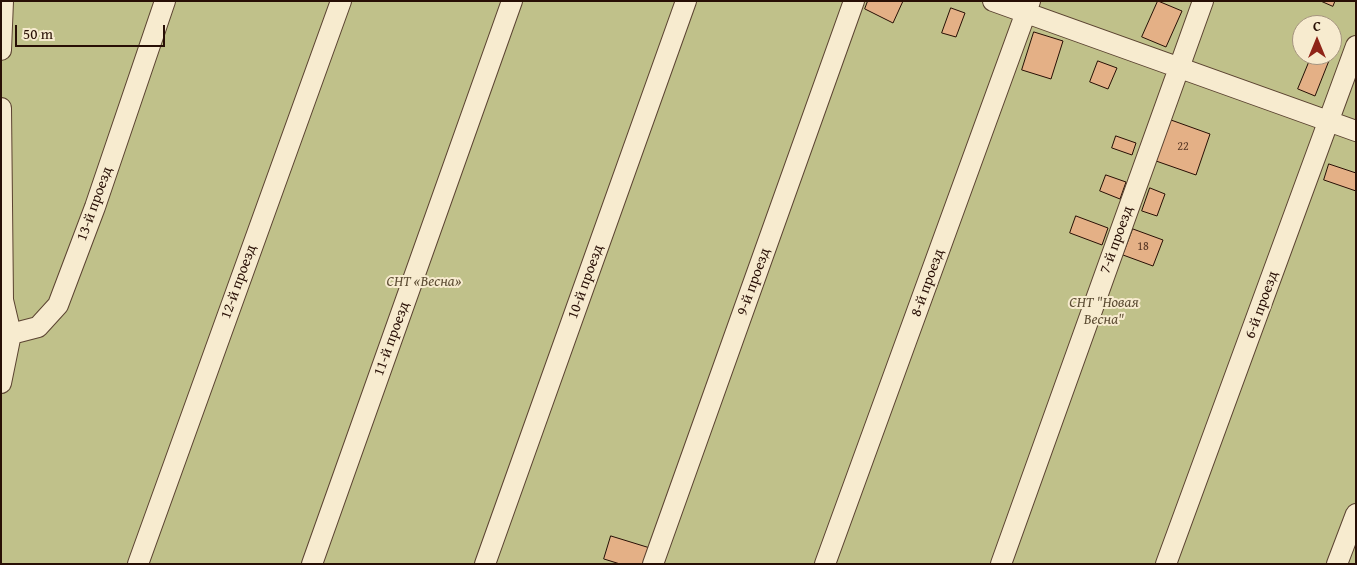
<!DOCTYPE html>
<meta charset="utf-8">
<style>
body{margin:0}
#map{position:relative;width:1357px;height:565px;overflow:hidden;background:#f3e0b5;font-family:"Gentium Book Plus",serif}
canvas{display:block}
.frame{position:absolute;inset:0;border:2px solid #280f05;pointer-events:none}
.north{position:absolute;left:1292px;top:15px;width:50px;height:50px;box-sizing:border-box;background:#f7ebcf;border:1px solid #a4937e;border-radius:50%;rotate:0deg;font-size:14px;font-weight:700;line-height:20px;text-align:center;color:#280f05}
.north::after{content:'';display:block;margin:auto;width:18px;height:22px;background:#8f2418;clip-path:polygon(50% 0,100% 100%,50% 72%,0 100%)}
.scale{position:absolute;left:15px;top:25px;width:150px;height:22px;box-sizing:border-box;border:2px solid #280f05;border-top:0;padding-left:6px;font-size:15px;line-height:18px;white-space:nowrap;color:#280f05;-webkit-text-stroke:4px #f7ebcf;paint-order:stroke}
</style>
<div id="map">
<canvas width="1357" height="565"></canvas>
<div class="frame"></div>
<div class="north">С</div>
<div class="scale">50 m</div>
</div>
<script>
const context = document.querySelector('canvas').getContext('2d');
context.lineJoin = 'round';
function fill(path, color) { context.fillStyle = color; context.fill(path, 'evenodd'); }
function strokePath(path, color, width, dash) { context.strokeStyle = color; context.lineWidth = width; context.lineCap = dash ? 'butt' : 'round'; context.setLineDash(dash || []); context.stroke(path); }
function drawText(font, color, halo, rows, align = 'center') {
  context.font = font + ' "Gentium Book Plus",serif'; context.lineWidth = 4; context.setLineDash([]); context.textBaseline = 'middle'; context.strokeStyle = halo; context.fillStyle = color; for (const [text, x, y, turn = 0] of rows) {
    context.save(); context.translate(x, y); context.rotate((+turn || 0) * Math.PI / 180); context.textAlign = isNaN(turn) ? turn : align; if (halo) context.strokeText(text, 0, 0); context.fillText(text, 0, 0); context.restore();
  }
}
const green = new Path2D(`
 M1 1H1356V564H1ZM1302 25H1332V55H1302Z`);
const building = new Path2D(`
 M868 1H903L893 23 865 9Z
 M1158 1 1182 11 1166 47 1142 37Z
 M1321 1H1335L1333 6Z
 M951 8 965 13 956 37 942 33Z
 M1034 32 1063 41 1051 79 1022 70Z
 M1312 55H1323L1330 58 1315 96 1298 89Z
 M1098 61 1117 68 1108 89 1090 82Z
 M1171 120 1210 134 1196 175 1156 161Z
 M1116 136 1136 143 1132 155 1112 148Z
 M1329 164 1356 173V191L1324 180Z
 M1106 175 1126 182 1120 199 1100 191Z
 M1150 188 1165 194 1157 216 1142 211Z
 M1076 216 1108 228 1102 245 1070 233Z
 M1133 229 1163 240 1153 266 1123 255Z
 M611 536 650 548 645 564H620L604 559Z`);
const minor = new Path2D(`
 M993 1 1356 131
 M1 50 3 1
 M1 108 3 300 11 334
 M1 383 11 334 38 327 58 305 95 207 165 1
 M138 564 341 1
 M312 564 512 1
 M485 564 686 1
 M653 564 854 1
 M825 564 1030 1
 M1001 564 1203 1
 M1166 564 1356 46
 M1337 564 1356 514`);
const numberNames = [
 ["22",1183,147],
 ["18",1143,247]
];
const streetNames = [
 ["13-й проезд",95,204,-70],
 ["7-й проезд",1117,240,-70],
 ["12-й проезд",239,282,-70],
 ["10-й проезд",586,282,-70],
 ["9-й проезд",754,282,-70],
 ["8-й проезд",928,283,-70],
 ["6-й проезд",1262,305,-70],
 ["11-й проезд",392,339,-70]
];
const parkNames = [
 ["СНТ «Весна»",424,282],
 ["СНТ \"Новая",1104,303],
 ["Весна\"",1104,320]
];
fill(green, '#c0c18a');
fill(building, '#e4b086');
strokePath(building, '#280f05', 1);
strokePath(minor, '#5b4331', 22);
strokePath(minor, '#f7ebcf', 20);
drawText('12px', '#573725', null, numberNames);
drawText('15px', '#280f05', '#f7ebcf', streetNames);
drawText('italic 15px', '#5d4d34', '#f7ebcf', parkNames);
</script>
